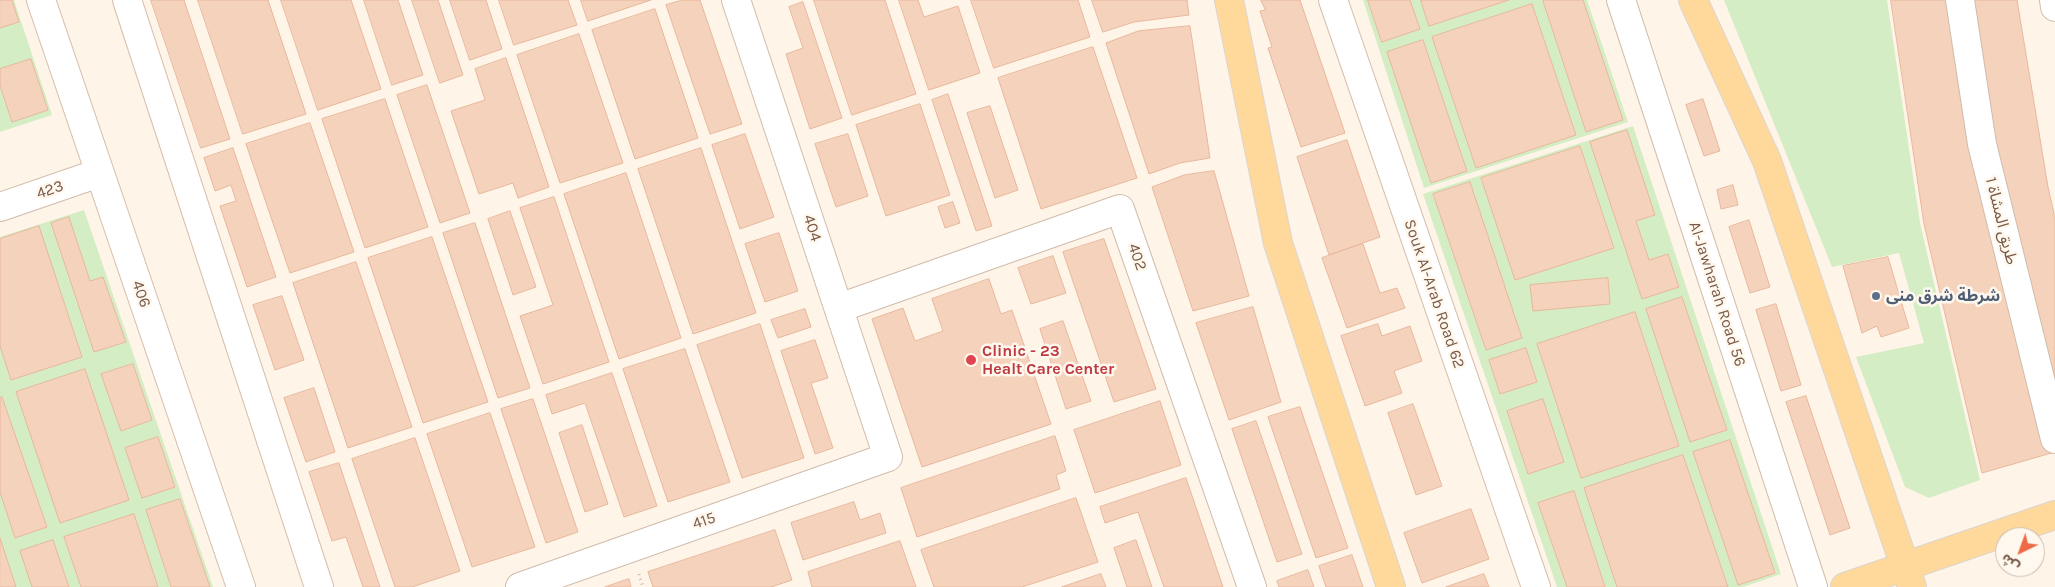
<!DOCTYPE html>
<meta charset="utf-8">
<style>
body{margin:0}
#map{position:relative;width:2055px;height:587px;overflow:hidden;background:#fef4e7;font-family:Karla,"Noto Sans Arabic",sans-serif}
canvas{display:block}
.north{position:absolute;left:1995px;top:527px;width:50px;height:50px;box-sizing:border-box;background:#fff8ee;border:1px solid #c9b9ac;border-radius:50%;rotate:222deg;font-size:14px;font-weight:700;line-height:20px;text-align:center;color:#795a49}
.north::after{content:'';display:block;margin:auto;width:18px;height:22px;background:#ee6945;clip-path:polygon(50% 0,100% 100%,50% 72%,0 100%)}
</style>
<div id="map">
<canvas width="2055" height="587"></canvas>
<div class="north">ش</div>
</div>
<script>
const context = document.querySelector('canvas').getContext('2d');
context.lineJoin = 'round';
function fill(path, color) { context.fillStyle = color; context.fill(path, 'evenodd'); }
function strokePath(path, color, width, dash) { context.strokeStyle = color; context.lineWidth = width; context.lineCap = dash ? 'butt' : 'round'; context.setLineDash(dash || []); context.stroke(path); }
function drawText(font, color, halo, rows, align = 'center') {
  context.font = font + ' Karla,"Noto Sans Arabic",sans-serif'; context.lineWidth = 5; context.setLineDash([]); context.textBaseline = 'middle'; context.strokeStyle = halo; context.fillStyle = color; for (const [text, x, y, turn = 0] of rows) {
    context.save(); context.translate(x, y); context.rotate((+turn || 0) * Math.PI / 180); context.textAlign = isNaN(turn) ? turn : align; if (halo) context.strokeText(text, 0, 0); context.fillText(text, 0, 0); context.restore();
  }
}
const green = new Path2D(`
 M0 0H14L52 115 0 132Z
 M1363 0H1587L1628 122 1424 188Z
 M1724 0H1887L1920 223 1980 480 1929 498 1905 487 1856 357 1924 343 1899 253 1832 267Z
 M1633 126 1781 574 1743 587H1557L1423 194Z
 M84 210 213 587H0V237Z`);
const building = new Path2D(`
 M0 0H12L19 22 0 28Z
 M151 0H184L230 139 201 148Z
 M198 0H268L306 114 243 134Z
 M281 0H351L381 89 318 110Z
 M364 0H398L423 75 392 85Z
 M412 0H438L463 75 440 83Z
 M450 0H486L502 49 470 60Z
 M499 0H568L577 25 514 45Z
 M581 0H651L588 21Z
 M683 0H700L742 124 710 134 666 5Z
 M814 0H885L916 94 852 115Z
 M899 0H918L924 17 958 6 980 73 929 90Z
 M971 0H1078L1090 37 994 68Z
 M1092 0H1187L1189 15 1134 22 1103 32Z
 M1261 0H1300L1345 133 1301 147 1268 48 1272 47 1260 11 1265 10Z
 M1368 0H1410L1420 29 1382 42Z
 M1421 0H1509L1429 26Z
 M1545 0H1583L1623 120 1586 132 1543 1Z
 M1891 0H2017L2048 187 2055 218V452L1982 473 1924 224Z
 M803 2 842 118 810 129 786 54 803 48 789 7Z
 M1532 4 1576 135 1476 168 1432 37Z
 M655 9 698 138 635 159 592 30Z
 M1190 26 1210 158 1180 163 1149 174 1106 43 1138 31Z
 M579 34 623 163 560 183 517 55Z
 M1423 40 1467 171 1431 183 1387 52Z
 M1093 47 1137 178 1041 209 998 78Z
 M506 58 549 187 518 198 513 183 479 194 451 111 485 100 475 69Z
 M31 59 48 110 12 122 0 86V69Z
 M427 85 470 213 440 223 397 95Z
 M948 94 992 226 976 231 932 100Z
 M385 99 428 227 365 248 322 119Z
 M1703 99 1720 151 1704 156 1686 105Z
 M920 104 950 195 886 216 856 125Z
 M990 106 1018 190 995 198 967 113Z
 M310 123 354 252 290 273 246 144Z
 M1627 130 1655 215 1636 221 1649 260 1668 254 1679 287 1642 299 1590 142Z
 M745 134 774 217 740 229 712 145Z
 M848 134 868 196 836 207 815 144Z
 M1347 140 1380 237 1329 255 1297 157Z
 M1580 146 1614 248 1515 280 1481 178Z
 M233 148 276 277 247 287 220 206 236 201 231 185 215 191 204 158Z
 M701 148 756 313 693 334 638 169Z
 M1214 171 1249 296 1193 311 1152 187 1184 175Z
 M626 173 681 338 619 359 564 194Z
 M1470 182 1522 338 1486 350 1433 194Z
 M1733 185 1738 205 1721 209 1717 190Z
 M554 197 609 362 543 384 520 316 553 305 520 208Z
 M953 202 960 223 945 228 938 207Z
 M510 211 536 287 513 295 488 219Z
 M69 217 90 281 103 277 126 342 94 352 51 223Z
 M1749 220 1770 287 1750 293 1729 227Z
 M475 223 530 388 498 398 443 233Z
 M39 226 82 357 11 380 0 346V239Z
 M779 233 798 291 765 302 745 244Z
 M432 237 488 402 423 423 368 258Z
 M1104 239 1156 389 1114 402 1063 252Z
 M1363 244 1380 293 1397 288 1405 308 1347 328 1322 258Z
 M1053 256 1066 293 1031 304 1018 268Z
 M1888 257 1909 328 1881 337 1877 326 1862 333 1843 266Z
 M356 262 412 427 348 448 293 283Z
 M1608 278 1610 304 1533 311 1530 285Z
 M989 279 1001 314 1012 310 1051 424 922 467 872 319 903 308 915 341 943 331 932 299Z
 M282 296 304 360 275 370 253 305Z
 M1682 297 1727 430 1690 442 1646 309Z
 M1776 304 1801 385 1781 391 1756 310Z
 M1253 307 1281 402 1229 420 1196 323Z
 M805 309 811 327 778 338 771 320Z
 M1635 312 1679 446 1581 478 1537 344Z
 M1063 321 1091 401 1066 409 1040 329Z
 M760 324 804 458 742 478 697 345Z
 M1378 324 1382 336 1410 326 1422 361 1394 371 1402 393 1365 406 1341 336Z
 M815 340 828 378 811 383 833 448 815 454 781 351Z
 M1526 348 1537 382 1500 394 1489 360Z
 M685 349 730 482 668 502 623 369Z
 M133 364 152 420 121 431 101 374Z
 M85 369 129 500 60 523 16 392Z
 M612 373 657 506 624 517 585 403 552 414 546 395Z
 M314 388 335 452 306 462 284 398Z
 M1806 396 1850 528 1830 535 1786 402Z
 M2 397 47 527 15 538 0 492V398Z
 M533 399 578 532 546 543 501 409Z
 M1543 399 1564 462 1528 474 1507 411Z
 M1160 401 1181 465 1095 493 1074 430Z
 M1413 404 1442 486 1416 495 1388 413Z
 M1300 407 1348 548 1316 558 1268 417Z
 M490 413 535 547 472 567 427 434Z
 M1256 421 1302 554 1277 562 1232 429Z
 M582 425 608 504 585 512 559 433Z
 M1055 436 1066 471 1056 475 1060 489 917 537 901 488Z
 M158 437 175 487 142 498 125 448Z
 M415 438 460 571 412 587H395L352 459Z
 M1730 440 1775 573 1738 585 1693 452Z
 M1683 455 1728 587H1617L1584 488Z
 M339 463 380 587H363L346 537 332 541 309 472Z
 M1186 478 1223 587H1164L1138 512 1105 523 1100 507Z
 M1574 491 1605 587H1567L1538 503Z
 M1076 498 1098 562 1022 587H934L921 550Z
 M180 499 210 587H171L146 510Z
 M854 502 860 520 880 513 886 533 803 560 791 523Z
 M1471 509 1489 559 1422 583 1404 533Z
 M134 514 158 587H81L64 537Z
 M775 530 792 580 771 587H653L648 572Z
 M0 538 16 587H0Z
 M53 540 69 587H32L20 551Z
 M1136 540 1152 587H1127L1114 548Z
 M900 541 916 587H812L808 572Z
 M1352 555 1363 587H1326L1319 566Z
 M1308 570 1314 587H1279L1277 581Z
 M1101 574 1106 587H1062Z
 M1484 574 1489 587H1446Z
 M629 579 631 587H605Z`);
const path = new Path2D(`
 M639 574 643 587`);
const street = new Path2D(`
 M1621 0 1813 587
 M1960 0 1982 144 2055 439
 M2054 0 2055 7
 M0 207 99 173
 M839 308 1120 209 1252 587
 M520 587 888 457 736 0`);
const secondary = new Path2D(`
 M41 0 241 587
 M127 0 319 587
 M1333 0 1536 587`);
const primary = new Path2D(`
 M1229 0 1278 243 1391 587
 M1693 0 1767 161 1912 587
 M1845 587 2055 515`);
const markers = [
 [1876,296,5,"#5c6f8a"],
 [971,360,6,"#e0444e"]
];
const streetNames = [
 ["423",50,190,-19],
 ["طريق المشاة 1",2001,221,76],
 ["404",812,228,72],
 ["402",1137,257,71],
 ["406",141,294,71],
 ["Souk Al-Arab Road 62",1434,294,71],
 ["Al-Jawharah Road 56",1717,294,72],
 ["415",704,521,-19]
];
const serviceNames = [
 ["شرطة شرق منى",1886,296]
];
const healthNames = [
 ["Clinic - 23",982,351],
 ["Healt Care Center",982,369]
];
fill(green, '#d5edc4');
fill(building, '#f5d2bc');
strokePath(building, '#e8b89c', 1);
strokePath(street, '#d0bcab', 30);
strokePath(secondary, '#d6beab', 30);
strokePath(primary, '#dcd4d0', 30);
strokePath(path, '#dab59f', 3, [1, 4]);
strokePath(street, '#fff', 28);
strokePath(secondary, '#fff', 28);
strokePath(primary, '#ffd99c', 28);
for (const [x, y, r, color] of markers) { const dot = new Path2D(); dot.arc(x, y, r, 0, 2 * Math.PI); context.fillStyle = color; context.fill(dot); strokePath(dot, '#fff8ee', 2); }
drawText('16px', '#795a49', '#fff8ee', streetNames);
drawText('bold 16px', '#4e5e75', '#fff8ee', serviceNames, 'left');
drawText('bold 16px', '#be3a42', '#fff8ee', healthNames, 'left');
</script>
